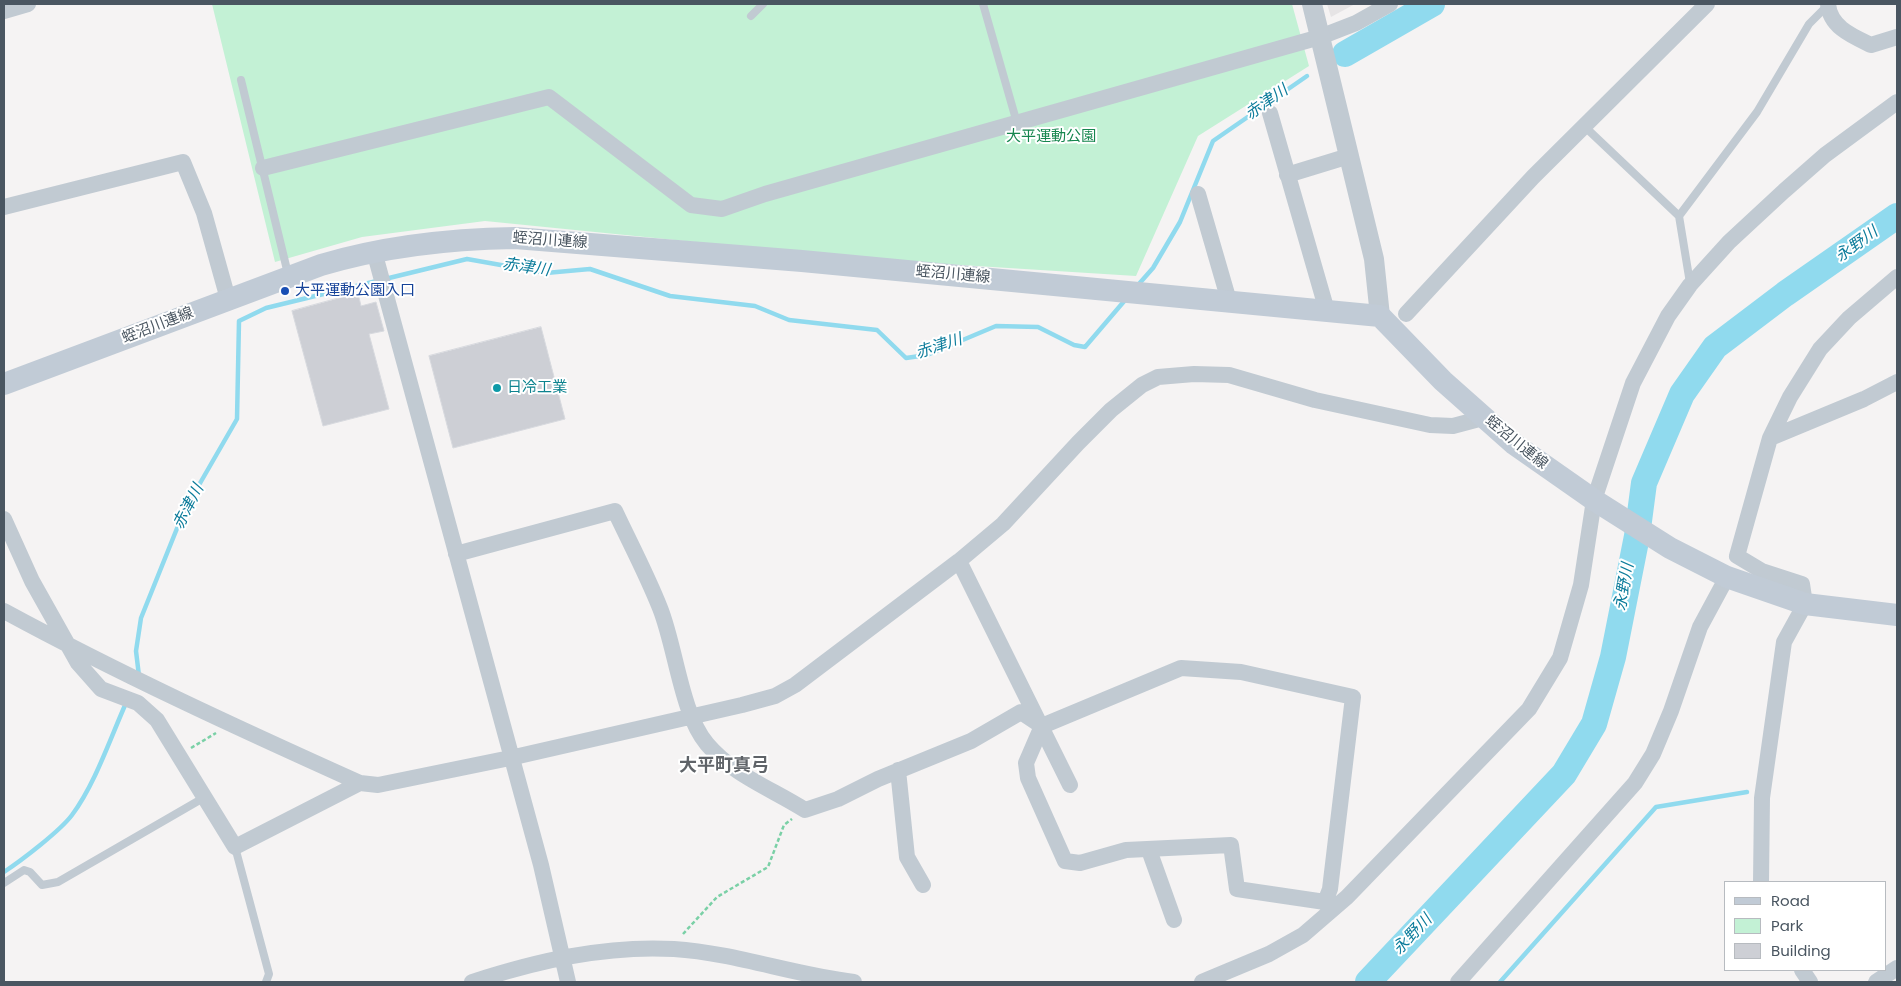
<!DOCTYPE html>
<meta charset="utf-8">
<style>
body{margin:0}
#map{position:relative;width:1901px;height:986px;overflow:hidden;background:#f5f3f3;font-family:Poppins,sans-serif}
canvas{display:block}
.frame{position:absolute;inset:0;border:5px solid #4a5661;pointer-events:none}
.legend{position:absolute;left:1724px;top:881px;width:162px;height:90px;box-sizing:border-box;background:#fff;border:1px solid #b7bbc0;margin:0;padding:6px 9px;list-style:none;font-size:15px;color:#4a5661}
.legend li{display:flex;align-items:center;gap:10px;height:25px}
.legend b{width:25px;border:1px solid #b7bbc0}
</style>
<div id="map">
<canvas width="1901" height="986"></canvas>
<div class="frame"></div>
<ul class="legend">
<li><b style="height:6px;background:#c1cbd6"></b>Road</li>
<li><b style="height:14px;background:#c3f1d5"></b>Park</li>
<li><b style="height:14px;background:#cdcfd5"></b>Building</li>
</ul>
</div>
<script>
const context = document.querySelector('canvas').getContext('2d');
context.lineJoin = 'round';
function fill(path, color) { context.fillStyle = color; context.fill(path, 'evenodd'); }
function strokePath(path, color, width, dash) { context.strokeStyle = color; context.lineWidth = width; context.lineCap = dash ? 'butt' : 'round'; context.setLineDash(dash || []); context.stroke(path); }
function drawText(font, color, halo, rows, align = 'center') {
  context.font = font + ' Poppins,"Noto Sans JP",sans-serif'; context.lineWidth = 4; context.setLineDash([]); context.textBaseline = 'middle'; context.strokeStyle = halo; context.fillStyle = color; for (const [text, x, y, turn = 0] of rows) {
    context.save(); context.translate(x, y); context.rotate((+turn || 0) * Math.PI / 180); context.textAlign = isNaN(turn) ? turn : align; if (halo) context.strokeText(text, 0, 0); context.fillText(text, 0, 0); context.restore();
  }
}
const education = new Path2D(`
 M1327 4H1355L1331 17Z`);
const green = new Path2D(`
 M212 4H1292L1309 66 1198 136 1136 276 865 259 485 221 362 237 275 262Z`);
const stream = new Path2D(`
 M1138 285 1153 268 1180 222 1213 141 1307 76
 M139 676 136 651 141 618 184 511 237 419 239 321 266 308 467 259 546 273 590 269 670 296 755 306 789 320 877 330 906 358 927 355 996 326 1038 327 1074 345 1085 347 1126 299
 M4 872C22 860 60 831 72 815 95 784 110 739 126 703
 M1500 982 1656 807 1747 792`);
const river = new Path2D(`
 M1345 54 1432 4
 M1368 982 1564 774 1594 724 1613 657 1637 536 1644 483 1682 394 1715 347 1785 294 1897 216`);
const building = new Path2D(`
 M358 293 361 306 376 302 384 331 369 334 389 409 323 426 292 311Z
 M541 327 565 419 453 448 429 356Z`);
const path = new Path2D(`
 M191 748 216 733
 M683 934 717 897 768 867 784 825 792 819`);
const service = new Path2D(`
 M983 4 1017 123
 M751 16 763 4
 M241 80 288 274
 M1584 126 1679 216 1690 283
 M1679 216 1757 112 1809 24 1827 6
 M235 847 269 974 266 982
 M4 883 24 870 30 872 42 885 58 882 205 797`);
const minor = new Path2D(`
 M1828 4C1830 27 1852 36 1871 45L1897 37
 M4 11 28 4
 M1270 113 1327 311
 M263 168 549 97 691 205 722 209 765 194 1320 37 1356 23 1390 4
 M1287 175 1349 156
 M1198 194 1229 301
 M4 207 183 162 204 213 228 299
 M374 251 541 865 568 982
 M1406 314 1533 177 1707 4
 M1770 438 1864 399 1897 382
 M4 519 32 581 78 663 101 689 138 703 157 720 235 847 360 783
 M456 554 615 511C630 543 647 575 660 608 676 648 681 713 707 744 733 775 772 789 805 810L838 799 878 779 971 741 1021 712 1042 726
 M959 561 1070 785
 M4 611C120 674 240 729 360 783L378 785 510 758 742 705 775 696 795 685 959 561 1003 524 1078 443 1111 410 1142 385 1158 377 1194 374 1229 375 1315 400 1430 425 1453 426 1483 418
 M1181 668 1241 672 1353 697 1330 889 1325 902 1237 889 1231 845 1126 850 1080 863 1065 861 1028 778 1026 763 1042 726Z
 M898 770 907 857 923 885
 M1149 850 1174 920
 M1761 882 1762 798 1784 642 1805 604 1802 584 1762 571 1737 556 1770 438 1790 397 1820 349 1849 318 1897 277
 M1802 970 1810 982
 M472 982C537 961 605 945 674 949 735 953 794 975 854 982
 M1202 982 1269 954 1303 935 1347 897 1529 709 1560 658 1581 585 1594 500 1633 383 1668 316 1690 285 1729 242 1784 191 1825 155 1897 102
 M1458 982 1635 783 1653 754 1671 711 1700 627 1727 577
 M1876 982 1897 968`);
const tertiary = new Path2D(`
 M1312 4 1374 259 1380 316`);
const secondary = new Path2D(`
 M4 384 321 265C385 246 449 239 515 238L802 261 1380 316 1443 381 1514 444 1594 500 1670 548 1727 577 1805 604 1897 615`);
const markers = [
 [285,291,5,"#1a4fb4"],
 [497,388,5,"#0f9aa8"]
];
const parkNames = [
 ["大平運動公園",1051,137]
];
const streetNames = [
 ["蛭沼川連線",550,241,4],
 ["蛭沼川連線",953,275,5],
 ["蛭沼川連線",158,326,-21],
 ["蛭沼川連線",1516,443,39]
];
const transitNames = [
 ["大平運動公園入口",295,291]
];
const cultureNames = [
 ["日冷工業",507,388]
];
const waterNames = [
 ["赤津川",1267,103,-35],
 ["永野川",1857,245,-36],
 ["赤津川",526,268,8],
 ["赤津川",939,347,-18],
 ["赤津川",189,507,-63],
 ["永野川",1625,587,-80],
 ["永野川",1413,935,-47]
];
const quarterNames = [
 ["大平町真弓",724,766]
];
fill(education, '#e6e4e5');
fill(green, '#c3f1d5');
strokePath(stream, '#90daee', 4.5);
strokePath(river, '#90daee', 26);
fill(building, '#cdcfd5');
strokePath(building, '#d7d9de', 1);
strokePath(path, '#7ad0a6', 2.5, [4, 2.5]);
strokePath(service, '#c1cad2', 8);
strokePath(minor, '#c1cad2', 16);
strokePath(tertiary, '#c1cad2', 20);
strokePath(secondary, '#c1cbd6', 22);
for (const [x, y, r, color] of markers) { const dot = new Path2D(); dot.arc(x, y, r, 0, 2 * Math.PI); context.fillStyle = color; context.fill(dot); strokePath(dot, '#fff', 2); }
drawText('15px', '#17864f', '#fff', parkNames);
drawText('15px', '#4a5661', '#fff', streetNames);
drawText('15px', '#164399', '#fff', transitNames, 'left');
drawText('15px', '#0d838f', '#fff', cultureNames, 'left');
drawText('italic 16px', '#0c7c9b', '#fff', waterNames);
drawText('bold 18px', '#5f6368', '#fff', quarterNames);
</script>
